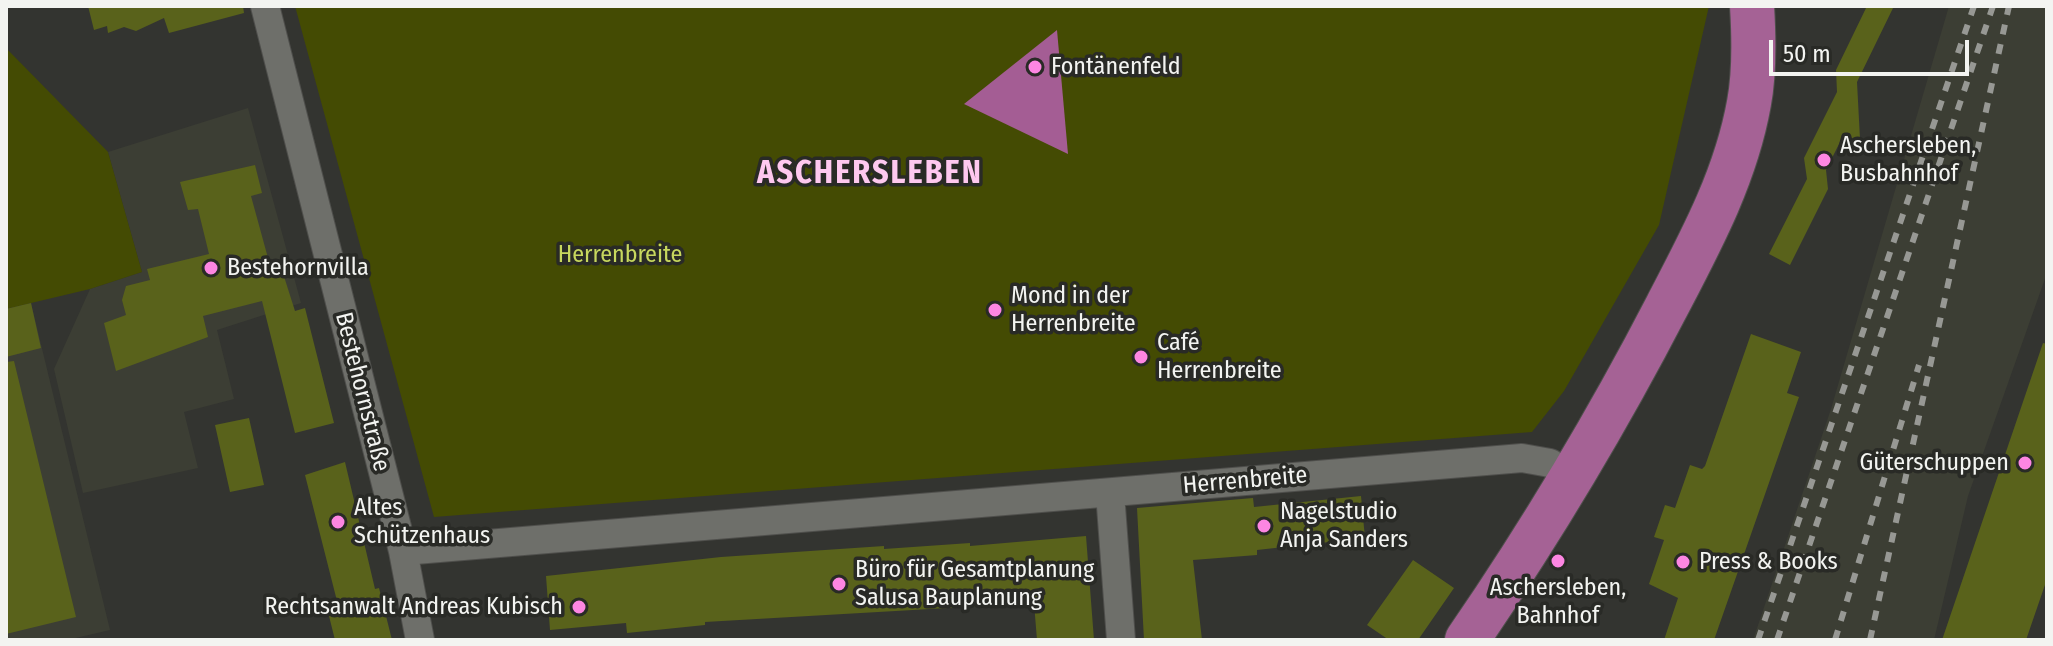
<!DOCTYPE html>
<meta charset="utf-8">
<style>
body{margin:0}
#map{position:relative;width:2053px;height:646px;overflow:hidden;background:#333430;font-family:"Fira Sans Condensed",sans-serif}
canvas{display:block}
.frame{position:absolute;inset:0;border:8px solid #f3f4f1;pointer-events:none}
.scale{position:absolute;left:1769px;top:40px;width:200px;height:36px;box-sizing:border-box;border:4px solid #f3f4f1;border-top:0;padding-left:10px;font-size:24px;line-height:28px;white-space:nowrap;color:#f3f4f1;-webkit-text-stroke:6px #292a26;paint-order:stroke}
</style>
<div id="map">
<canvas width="2053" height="646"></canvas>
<div class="frame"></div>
<div class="scale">50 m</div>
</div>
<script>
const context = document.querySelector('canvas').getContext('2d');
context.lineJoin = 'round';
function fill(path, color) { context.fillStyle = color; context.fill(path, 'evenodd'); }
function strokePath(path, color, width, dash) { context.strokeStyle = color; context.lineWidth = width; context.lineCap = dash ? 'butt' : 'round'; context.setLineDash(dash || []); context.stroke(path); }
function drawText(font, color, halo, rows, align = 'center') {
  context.font = font + ' "Fira Sans Condensed",sans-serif'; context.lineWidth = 7; context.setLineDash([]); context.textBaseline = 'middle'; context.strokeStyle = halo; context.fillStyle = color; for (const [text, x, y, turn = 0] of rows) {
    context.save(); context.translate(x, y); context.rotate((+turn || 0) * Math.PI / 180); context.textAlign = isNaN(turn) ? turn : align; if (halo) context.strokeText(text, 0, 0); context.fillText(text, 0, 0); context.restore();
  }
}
const built = new Path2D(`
 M1949 6H2047V273L1968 496 1934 640H1753L1831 409Z
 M248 108 301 303 217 330 234 399 184 412 198 468 83 493 54 369 90 289 142 272 108 152Z
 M31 303 110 630 67 640H6V309Z`);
const green = new Path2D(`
 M295 6H1709L1659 225 1564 391 1532 432 434 517Z
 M6 48 108 152 142 272 90 289 6 309Z`);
const water = new Path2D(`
 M1057 30 1068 154 964 104Z`);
const building = new Path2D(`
 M88 6H243L244 13 169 33 164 18 136 31 124 27 108 33 107 26 94 30Z
 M1867 6H1894L1857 82 1860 139 1842 138 1826 170 1828 189 1790 265 1769 254 1807 179 1804 158 1837 92 1836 70Z
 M255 165 262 193 251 196 271 269 281 267 295 311 305 308 334 423 295 433 262 301 203 316 208 337 116 371 104 323 126 315 122 300 126 286 150 280 147 269 209 254 198 209 188 210 180 182Z
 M31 303 41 348 6 357V309Z
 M1751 334 1801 352 1787 393 1799 397 1714 640H1664L1678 598 1649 584 1664 540 1654 537 1665 505 1675 508 1690 465 1702 469 1705 466Z
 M2043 343 2047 344V579L2026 640H1942Z
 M14 361 76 617 6 634V362Z
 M249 418 264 485 230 492 215 425Z
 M345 462 375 589 379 588 392 640H335L326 604 337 601 305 475Z
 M1361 496 1365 538 1257 550V555L1193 560 1202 640H1144L1137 508 1253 498 1254 507Z
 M1086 536 1094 640H1037L1034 603 705 622V625L627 633 626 623 550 630 546 576 721 557 884 546V549L970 543V546Z
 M1413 560 1454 588 1418 640H1389L1367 625Z`);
const street = new Path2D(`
 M265 6 403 551 420 640
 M1110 493 1121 640
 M403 551 1522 458 1550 463 1574 477`);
const primary = new Path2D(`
 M1467 640C1541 532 1607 422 1667 306 1701 241 1736 176 1749 103 1755 71 1754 38 1752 6`);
const rail = new Path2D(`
 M1758 640 1974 6
 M1777 640 1993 6
 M1835 640 1919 365
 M1870 640 2009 6`);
const markers = [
 [1035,67,8,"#fd86e2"],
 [1824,160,8,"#fd86e2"],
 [211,268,8,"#fd86e2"],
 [995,310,8,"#fd86e2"],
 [1141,357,8,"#fd86e2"],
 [2025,463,8,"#fd86e2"],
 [338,522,8,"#fd86e2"],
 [1264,526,8,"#fd86e2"],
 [1558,561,8,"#fd86e2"],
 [1683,562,8,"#fd86e2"],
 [839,584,8,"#fd86e2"],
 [579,607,8,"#fd86e2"]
];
const poiNames = [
 ["Fontänenfeld",1051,67],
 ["Aschersleben,",1840,146],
 ["Busbahnhof",1840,174],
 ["Bestehornvilla",227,268],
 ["Mond in der",1011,296],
 ["Herrenbreite",1011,324],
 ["Café",1157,343],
 ["Herrenbreite",1157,371],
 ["Güterschuppen",2009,463,"right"],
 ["Altes",354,508],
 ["Schützenhaus",354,536],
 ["Nagelstudio",1280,512],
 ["Anja Sanders",1280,540],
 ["Press & Books",1699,562],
 ["Büro für Gesamtplanung",855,570],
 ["Salusa Bauplanung",855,598],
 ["Aschersleben,",1558,588,"center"],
 ["Bahnhof",1558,616,"center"],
 ["Rechtsanwalt Andreas Kubisch",563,607,"right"]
];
const parkNames = [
 ["Herrenbreite",620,255]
];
const streetNames = [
 ["Bestehornstraße",362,392,76],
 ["Herrenbreite",1245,481,-5]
];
const districtNames = [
 ["ASCHERSLEBEN",870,174]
];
fill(built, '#3c3e34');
fill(green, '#444b03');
fill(water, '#a45d94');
fill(building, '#59621b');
strokePath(street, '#4f4f4c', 30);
strokePath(primary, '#4f4f4c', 46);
strokePath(street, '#6e6f6a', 28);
strokePath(primary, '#a56295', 44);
strokePath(rail, '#979894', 6, [10, 10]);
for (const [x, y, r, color] of markers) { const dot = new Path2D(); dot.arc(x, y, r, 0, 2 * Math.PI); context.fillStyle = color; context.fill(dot); strokePath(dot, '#292a26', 3); }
drawText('24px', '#f3f4f1', '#292a26', poiNames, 'left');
drawText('24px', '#c7d75e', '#292a26', parkNames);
drawText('24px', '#f3f4f1', '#292a26', streetNames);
context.letterSpacing = '2px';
drawText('bold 32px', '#fec8ef', '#292a26', districtNames);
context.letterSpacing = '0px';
</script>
